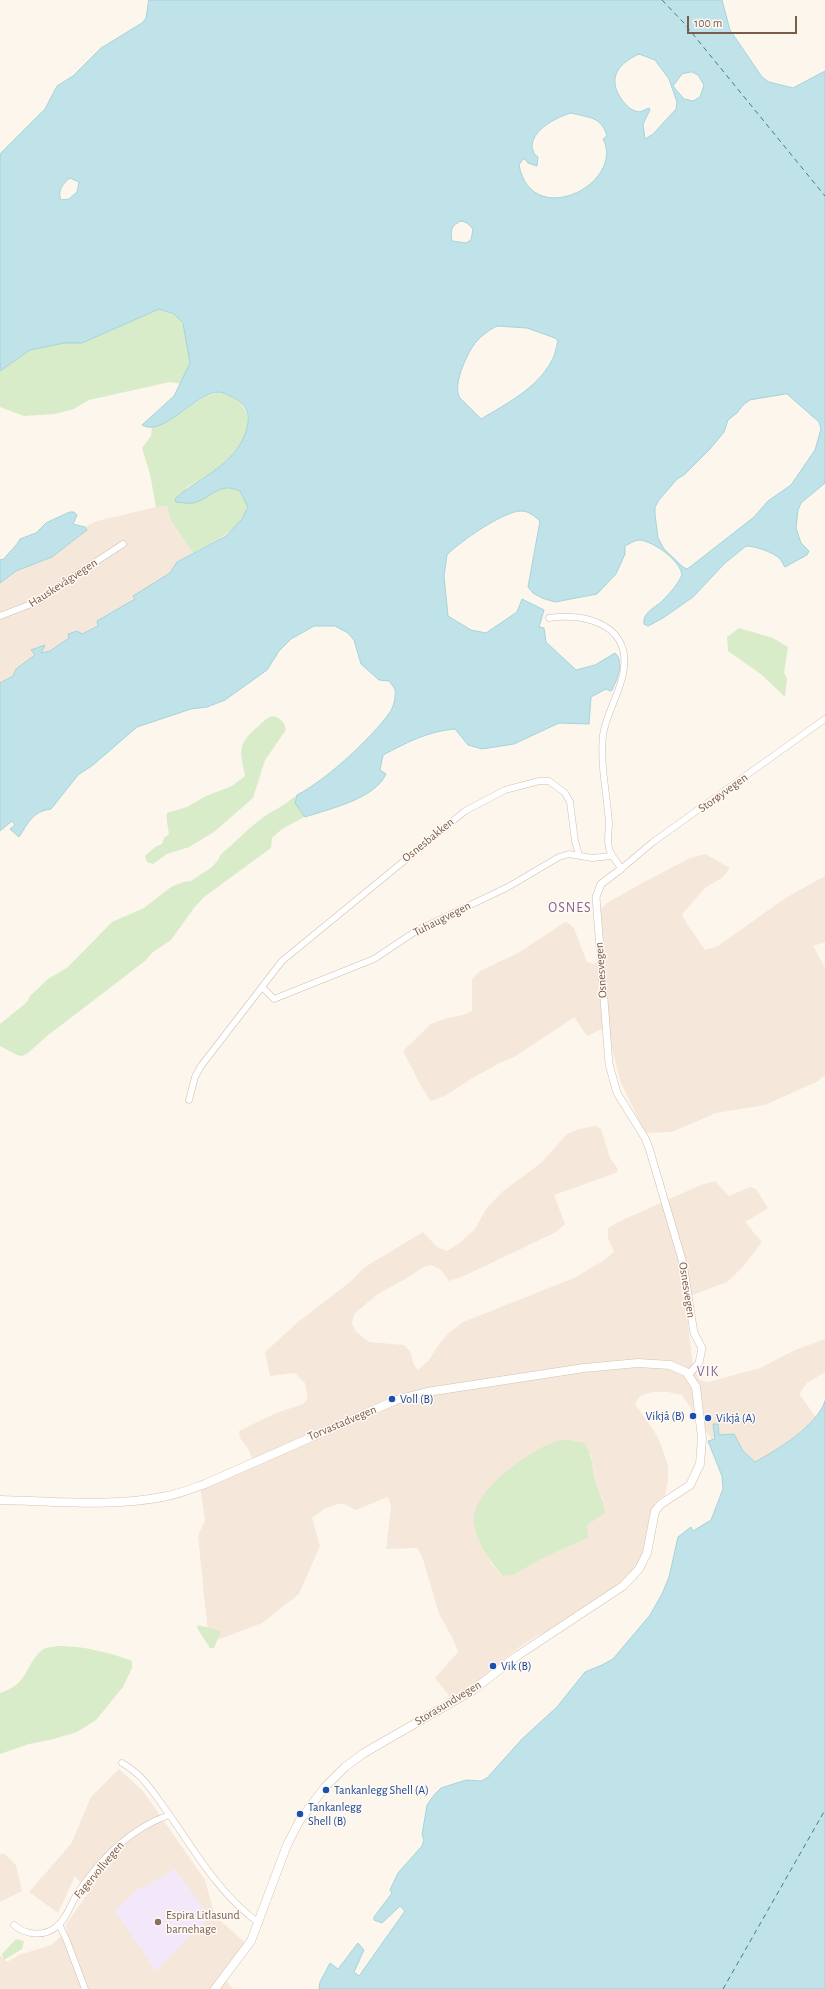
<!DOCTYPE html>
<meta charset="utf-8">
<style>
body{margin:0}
#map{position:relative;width:825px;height:1989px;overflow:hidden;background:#fdf6ec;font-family:"Alegreya Sans",sans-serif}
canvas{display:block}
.scale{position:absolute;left:687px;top:16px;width:110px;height:18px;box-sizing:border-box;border:2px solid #7a5c4d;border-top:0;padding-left:5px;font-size:12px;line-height:14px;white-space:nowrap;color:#7a5c4d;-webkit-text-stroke:3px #fffaf3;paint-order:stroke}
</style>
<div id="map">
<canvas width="825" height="1989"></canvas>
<div class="scale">100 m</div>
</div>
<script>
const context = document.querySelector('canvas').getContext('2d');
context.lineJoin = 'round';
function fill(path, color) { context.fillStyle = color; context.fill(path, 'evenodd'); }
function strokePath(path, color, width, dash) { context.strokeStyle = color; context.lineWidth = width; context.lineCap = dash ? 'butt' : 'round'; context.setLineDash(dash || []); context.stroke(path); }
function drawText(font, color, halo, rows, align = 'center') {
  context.font = font + ' "Alegreya Sans",sans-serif'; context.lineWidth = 3; context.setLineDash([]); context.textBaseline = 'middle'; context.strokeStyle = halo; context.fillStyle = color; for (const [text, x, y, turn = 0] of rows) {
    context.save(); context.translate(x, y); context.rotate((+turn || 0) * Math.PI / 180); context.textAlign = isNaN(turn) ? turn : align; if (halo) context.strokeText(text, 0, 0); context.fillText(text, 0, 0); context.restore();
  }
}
const residential = new Path2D(`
 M167 506 171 521 193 553 177 562 171 573 134 596 135 599 97 621 98 626 82 634H68L69 638 50 651 41 653 44 646 31 650 36 655 16 669 13 676 0 683V583L16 571 46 560 58 553 87 530 85 527 97 521 156 507Z
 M705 854 730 868 723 877 705 888 682 914 687 924 705 950 718 946 784 899 825 876V942L813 946 825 968V1075L818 1081 765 1105 716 1113 672 1132 645 1133 621 1083 606 1027 587 1036 575 1018H573L514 1057 500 1063 471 1079 445 1096 431 1101 421 1086 403 1051 431 1024 447 1018 463 1015 472 1011V979L480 971 518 953 565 922 568 923 574 928 587 962 593 964 600 962V910L607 903 644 882 690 858Z
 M595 1126 601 1129 610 1158 618 1169 616 1173 554 1195 565 1224 556 1232 462 1277 449 1281 441 1270 431 1265 423 1267 407 1278 378 1294 354 1314 352 1323 356 1332 369 1342 404 1345 410 1351 414 1365 418 1370 429 1360 439 1344 449 1333 463 1322 574 1278 601 1262 614 1252 608 1238V1228L618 1222 701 1185 715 1181 729 1196 750 1187 756 1189 768 1208 745 1222 762 1242 742 1268 727 1282 693 1295 689 1300 688 1324 693 1366 700 1380 708 1382 760 1368 795 1350 825 1339V1372L807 1383 799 1394 816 1417 810 1424 776 1451 755 1462 743 1451 734 1435 712 1440 682 1395 668 1392H652L640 1396 635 1404 658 1437 668 1465V1481L665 1495 655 1503V1530L652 1542 624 1585 573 1618 535 1637 518 1648 477 1683 464 1692 450 1697 435 1678 458 1652 453 1639 439 1614 422 1556 417 1548 386 1549 391 1507 388 1497 356 1510 344 1504H338L324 1509 312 1518 320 1546 299 1594 262 1623 209 1643 198 1536 205 1520 200 1485 228 1469 253 1462 249 1450 240 1438 239 1431 276 1413 303 1404 308 1398 305 1383 295 1373 270 1376 265 1352 298 1322 350 1282 365 1267 423 1232 437 1247 447 1251 458 1244 475 1229 486 1209 502 1192 541 1163 567 1134 579 1129ZM591 1454 596 1484 603 1500 587 1525 588 1538 503 1576 492 1565 474 1528 511 1468 524 1459Z
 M119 1769 143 1791 205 1880 215 1916 248 1945 224 1978 233 1989H0V1955L7 1962 19 1955 51 1945 68 1930 65 1926 88 1893 75 1876 58 1913 29 1892 71 1844 91 1797Z
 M0 1854H5L16 1865 22 1891 0 1902Z`);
const education = new Path2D(`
 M175 1869 210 1918 188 1938 156 1971 115 1911 138 1888 145 1887Z`);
const green = new Path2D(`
 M159 309 177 316 184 326 190 363 181 384 170 382 89 400 74 409 55 414 24 416 0 407V371L30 350 64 343H82Z
 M221 392C255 404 255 429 233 454 221 469 202 478 186 488L193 503C210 494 221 483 240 491L248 507C239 532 214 541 193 553L171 521 167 506 156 507 150 474 142 448 151 436 152 426C178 423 194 396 221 392Z
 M739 628 773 638 788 647 784 673 787 678 785 697 762 675 728 651 727 637Z
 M272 716C281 718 284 721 286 730L265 760 253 798 214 832 189 847 167 854 153 864 147 862 145 856 155 847 162 844 164 838 169 834C168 826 166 820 167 813L187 807 206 796 232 786 245 776C241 754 236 746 255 729 261 724 265 719 272 716Z
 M295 796 306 816 282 829 272 838 271 848 204 897 194 908 171 940 153 952 145 961 47 1036 28 1053 22 1056 17 1055 0 1046V1024L27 1002 30 996 48 979 68 967 112 922 144 908 171 887 183 882 191 881 212 867 219 859 220 855C233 845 244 832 257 822 269 812 283 807 295 796Z
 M569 1440 584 1443C595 1460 591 1468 597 1486 600 1495 604 1503 605 1513L587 1525 588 1538 541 1559 513 1575 503 1576C491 1563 470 1534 474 1514 480 1486 528 1452 554 1442 558 1440 564 1440 569 1440Z
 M198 1625 221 1631 214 1648H210L197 1628Z
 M57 1646C83 1646 108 1652 132 1661V1668L123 1687 96 1720 77 1732 50 1740 29 1744 0 1754V1693C30 1683 23 1667 42 1650 46 1647 53 1647 57 1646Z
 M16 1939 24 1941 22 1949 4 1960 2 1954Z`);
const water = new Path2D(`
 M149 0H722L730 30 762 77 769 82 793 88 825 71V483L801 503 798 510 796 528 801 543 809 551 807 555 785 567C783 565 782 561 780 559 774 552 754 546 746 546L725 563 693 597 663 618 648 626 644 624C642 612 657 607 663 600 670 593 678 584 682 575 680 560 654 542 640 540 635 540 629 544 625 546V554L616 574 597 594 555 602 542 598 533 593 528 587 540 521C534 516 529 511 521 511 504 511 459 542 447 555L444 576 448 616 471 630 486 633 517 612 522 599 544 610 539 627 544 628 546 642 576 670 595 665 615 653C625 662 617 680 612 690L610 691 606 689 591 697 589 724 559 723 514 744 482 749 468 745 455 729C428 731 406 743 383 755L380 770 386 774C375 799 329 809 305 817L295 803 297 795C326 780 371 739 390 712 394 707 396 695 395 689L389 681 379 680 361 664 354 640 348 633 335 626H314L291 639 279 651 267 670 225 700 207 707 191 709 137 727 93 765 78 775 51 809C33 811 28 823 19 837L10 829 15 825 12 821 0 831V683L13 676 16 669 35 655 31 650 45 645 41 653 50 651 69 638 68 634 77 631 82 634 98 626 97 621 135 599 133 596 170 573 177 562 226 536 242 519 248 507 240 491C217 481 212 499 193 503 188 504 181 502 176 502L175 499C193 482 217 473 233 454 242 444 253 423 246 409 243 402 231 396 224 393 202 384 164 439 142 425L174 396 190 363 183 323 174 314 159 309 82 343H64L30 350 0 371V154L45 109 57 86 73 76 101 48 142 23 146 18ZM639 54 655 60 669 79 677 102 676 109 653 134 645 139 643 124 650 110 649 108 640 112C631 111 627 106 622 100 607 79 617 64 639 54ZM692 72 698 75 704 85 700 97 693 101 684 99 673 86 682 74ZM571 113C589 118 601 116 607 136L603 139C626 183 532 232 519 165L523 159H525L528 163 537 166 538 157 535 155C534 153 532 149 532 146 533 129 557 117 571 113ZM70 178 79 182 77 192 69 199 61 200C57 191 63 183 70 178ZM462 221 467 223 473 229 471 240 466 243 452 241C450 231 451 224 462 221ZM497 326 527 328 555 338 558 341C556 348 555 356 551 362 537 388 506 404 481 419L460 398C452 386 466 357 473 346 477 339 490 329 497 326ZM787 394 819 422 821 429 815 450 791 485 768 501 754 517 690 567 687 569 683 567 664 549 658 538 655 514V507L659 500 677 479 684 475 710 449 724 432 728 420 737 413 743 405 750 400Z
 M70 512H74L77 515 73 524 85 527 87 530 52 557 16 571 0 583V560L4 559C9 552 16 547 20 539L36 533 46 523Z
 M825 1401V1989H319L320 1982 330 1963 338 1969 358 1943 364 1950 354 1972 359 1976 405 1911 400 1906 382 1923 374 1920V1917L392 1893 390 1890 398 1873 422 1846 424 1840 422 1835 427 1805 434 1795 441 1788 466 1780 481 1781 487 1778 522 1739 557 1707 585 1672 602 1665 613 1659 650 1615 662 1594 669 1577 678 1537 691 1527 693 1531 711 1520 723 1489 722 1476 708 1441 715 1439 713 1424H718L719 1435 734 1434 743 1451 755 1462C777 1450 817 1426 825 1401Z`);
const ferry = new Path2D(`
 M662 0 683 22 825 196
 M723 1989 825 1810`);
const minor = new Path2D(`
 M0 616 39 601 54 589 123 544
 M549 618C587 612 633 626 623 674 619 695 606 714 603 735 600 765 607 794 609 823 609 832 606 842 610 851 612 857 618 862 621 869L653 842 825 719
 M263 988 274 999 374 959 416 931 508 887 559 857 569 854 592 858 612 856
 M189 1100 195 1077 201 1066 282 961 465 811 505 790 539 781H549L565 793 570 802 575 841 579 855
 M122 1763C145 1776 153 1793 169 1814 195 1852 221 1896 259 1923
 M59 1924 67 1941 85 1989
 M14 1925C25 1935 44 1937 56 1927 66 1920 71 1904 77 1894 100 1859 129 1829 169 1815`);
const tertiary = new Path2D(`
 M621 869 601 884 596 897 609 1064 617 1093 645 1138 649 1148 683 1263 694 1333 702 1348 699 1363 689 1374`);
const secondary = new Path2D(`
 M0 1500C51 1501 112 1507 162 1497 177 1495 191 1489 205 1484L396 1400 427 1392 584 1368 638 1363 670 1365 686 1372 696 1387 702 1438 700 1464 690 1485 661 1504 655 1511 647 1553 639 1569 623 1586 517 1656 473 1690 364 1753 345 1767 325 1787 300 1820 287 1845 251 1941 215 1989`);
const markers = [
 [392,1399,4,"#1a4fb4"],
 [693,1416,4,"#1a4fb4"],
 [708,1418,4,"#1a4fb4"],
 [493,1666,4,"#1a4fb4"],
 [326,1790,4,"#1a4fb4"],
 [300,1814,4,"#1a4fb4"],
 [158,1922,4,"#8d6e63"]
];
const streetNames = [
 ["Hauskevågvegen",63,583,-33],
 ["Storøyvegen",723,793,-36],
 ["Osnesbakken",428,840,-39],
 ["Tuhaugvegen",442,919,-27],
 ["Osnesvegen",601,970,-94],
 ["Osnesvegen",687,1290,81],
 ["Torvastadvegen",342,1423,-23],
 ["Storasundvegen",448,1703,-31],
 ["Fagervollvegen",99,1870,-50]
];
const transitNames = [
 ["Voll (B)",400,1399],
 ["Vikjå (B)",685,1416,"right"],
 ["Vikjå (A)",716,1418],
 ["Vik (B)",501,1666],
 ["Tankanlegg Shell (A)",334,1790],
 ["Tankanlegg",308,1807],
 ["Shell (B)",308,1821]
];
const educationNames = [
 ["Espira Litlasund",166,1915],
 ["barnehage",166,1929]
];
const quarterNames = [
 ["OSNES",570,908],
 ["VIK",708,1372]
];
fill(residential, '#f5e8da');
fill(education, '#f3e8fa');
fill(green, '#d8ecc9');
fill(water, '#bfe3e8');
strokePath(water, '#a5d3da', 1);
strokePath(ferry, '#437c86', 1, [5, 4]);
strokePath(minor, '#d1beb0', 7);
strokePath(tertiary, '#d1beb0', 8);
strokePath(secondary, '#d6c0b0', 9);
strokePath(minor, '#fff', 6);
strokePath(tertiary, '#fff', 7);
strokePath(secondary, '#fff', 8);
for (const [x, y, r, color] of markers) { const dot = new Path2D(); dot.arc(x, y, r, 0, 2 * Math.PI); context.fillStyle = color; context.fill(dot); strokePath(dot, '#fffaf3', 1.5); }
drawText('12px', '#7a5c4d', '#fffaf3', streetNames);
drawText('12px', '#164399', '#fffaf3', transitNames, 'left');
drawText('12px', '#785e54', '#fffaf3', educationNames, 'left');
context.letterSpacing = '1px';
drawText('14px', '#846695', '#fffaf3', quarterNames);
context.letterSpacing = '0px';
</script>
